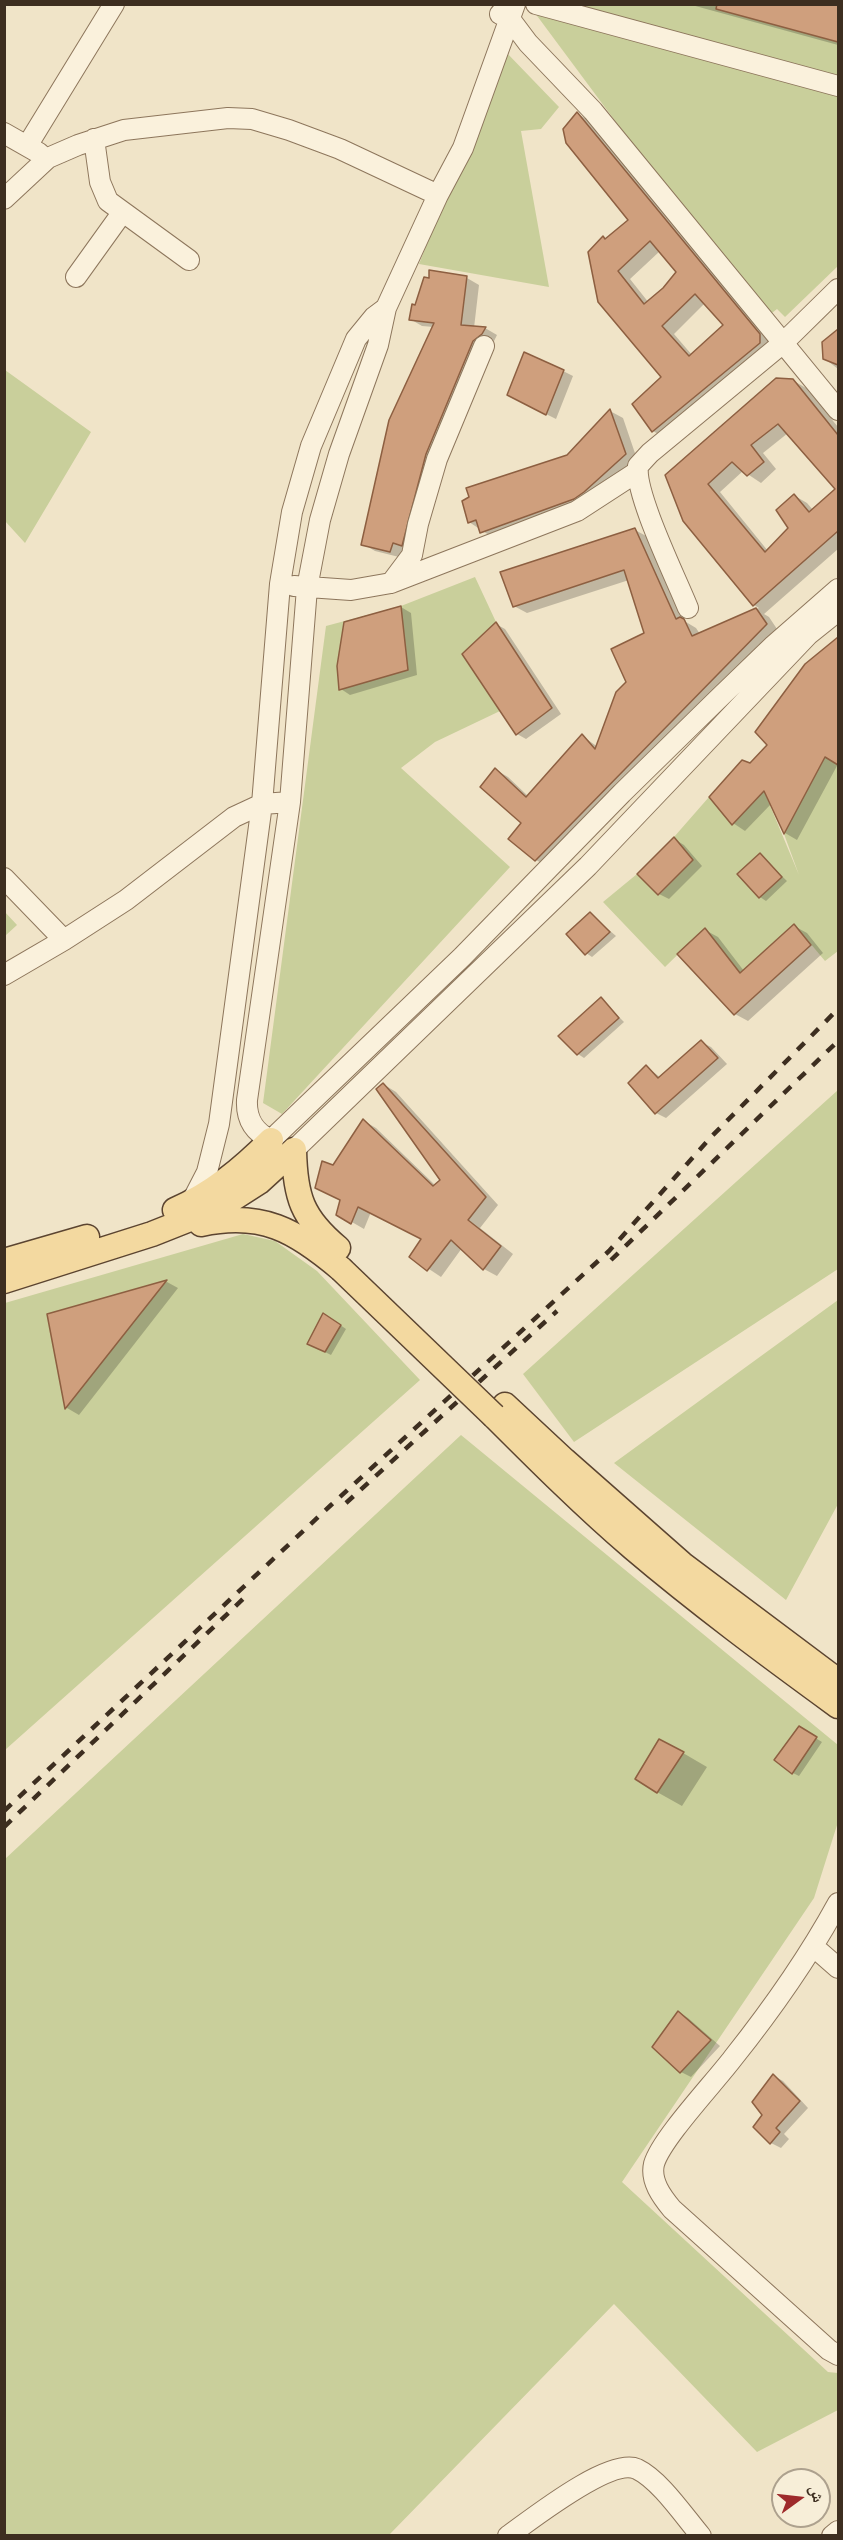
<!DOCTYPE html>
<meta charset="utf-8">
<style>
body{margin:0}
#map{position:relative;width:843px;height:2540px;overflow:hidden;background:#f0e4c8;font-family:Spectral,"Noto Naskh Arabic",serif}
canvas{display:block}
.frame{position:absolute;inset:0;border:6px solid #3d2e20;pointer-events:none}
.north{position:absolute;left:771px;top:2468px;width:60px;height:60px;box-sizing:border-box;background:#f7eed8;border:2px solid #ada18e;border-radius:50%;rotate:75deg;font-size:16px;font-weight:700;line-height:24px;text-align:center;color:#3d2e20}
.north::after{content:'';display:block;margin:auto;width:21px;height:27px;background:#9e2a2b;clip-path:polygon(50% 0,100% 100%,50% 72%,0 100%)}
</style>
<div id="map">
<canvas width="843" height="2540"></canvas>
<div class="frame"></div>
<div class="north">ش</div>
</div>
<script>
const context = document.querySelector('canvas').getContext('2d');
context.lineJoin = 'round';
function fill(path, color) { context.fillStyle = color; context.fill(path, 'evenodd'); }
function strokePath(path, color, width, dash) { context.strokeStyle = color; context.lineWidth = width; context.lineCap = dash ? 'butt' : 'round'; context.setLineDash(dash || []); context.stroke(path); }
const green = new Path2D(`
 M529 5H838V266L785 317 777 309 763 320Z
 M504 50 559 107 541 129 521 131 549 287 419 264Z
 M5 370 91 432 25 543 5 521Z
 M475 577 496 622 462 654 500 711 435 742 401 768 510 867 282 1114 263 1103 326 626 401 606Z
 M825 757 837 764 838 762V951L825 961 794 924 740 973 705 928 665 967 603 902 637 874 659 895 693 860 674 837 709 797 732 824 764 791 799 875 784 834Z
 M4 911 17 925 5 936H4Z
 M838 1090V1269L574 1442 523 1374Z
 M243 1234 275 1241 317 1271 420 1380 5 1750V1303Z
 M838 1300V1504L786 1600 614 1463Z
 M461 1435 838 1745V1822L814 1898 622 2182 828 2372 838 2373V2410L757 2452 614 2304 389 2535 5 2536V1859Z`);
const shadow = new Path2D(`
 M688 4H838V45Z
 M578 114 590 121 773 343 665 438 653 431 663 377 603 238 607 240 630 220ZM660 251 678 272 665 289 649 303 630 279ZM705 303 725 325 692 355 674 334Z
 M430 272 467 278 479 285 474 328H485L497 335 494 341 485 348 403 558 375 551 363 544 434 327 422 326 410 319 430 280Z
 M838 331V369L824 358V342Z
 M563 371 573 376 556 419 518 400Z
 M792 380 806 388 838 427V549L764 614 769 617 779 632 549 867 536 860 523 823 496 770 508 777 529 797 582 736 598 747 627 683 646 634 629 580 527 613 514 606 635 530 648 537 686 622 696 628 700 634 759 608 754 605 667 476ZM788 433 837 489 813 510 807 503 795 496 790 528 768 551 720 492 743 471 761 483 776 469 763 453Z
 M610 411 623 418 638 462 587 506 495 539 469 522 568 456Z
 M401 607 411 613 417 675 350 695 341 689Z
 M496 624 505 629 561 714 526 739 517 734Z
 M838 639V764L797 840 785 833 772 803 745 831 733 823 750 765 769 745 806 665Z
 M674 839 684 845 702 866 669 899 659 894 640 874Z
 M760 855 787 881 766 901 760 897Z
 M590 914 616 936 592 957 586 953Z
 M794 926 807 933 823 953 748 1021 735 1014 705 930 718 937 744 971Z
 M601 999 624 1022 584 1058 578 1054Z
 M701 1042 711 1047 727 1064 666 1118 656 1113 630 1083 647 1067 661 1078Z
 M383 1084 396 1092 498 1205 480 1228 513 1254 497 1276 484 1269 462 1248 441 1277 411 1257 422 1239 371 1212 364 1229 338 1214 342 1200 334 1167 364 1121 376 1128 436 1186 442 1181Z
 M167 1282 178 1288 79 1415 67 1408 49 1315Z
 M330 1318 346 1329 331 1355 315 1347Z
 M799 1728 822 1742 799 1776 793 1773Z
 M683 1753 707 1767 682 1806 657 1792Z
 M679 2012 688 2018 720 2046 691 2077 681 2072 654 2046Z
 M774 2076 783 2081 808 2108 784 2134 789 2139 781 2148 771 2143 764 2115Z`);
const building = new Path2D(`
 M717 4H838V42L716 9Z
 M577 112 760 334V343L652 432 632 404 661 377 598 302 588 252 603 236 605 239 628 220 566 143 563 129ZM650 241 676 272 663 288 644 304 618 271ZM695 294 723 325 689 356 662 326Z
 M429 270 467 276 461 325 486 327 482 334 473 341 426 454 402 546 393 543 390 552 361 545 389 420 434 323 409 320 412 304 415 305 424 277 429 278Z
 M838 329V365L823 359 822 342Z
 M524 352 564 370 546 415 507 395Z
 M776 378 793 379 838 435V531L753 606 683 521 665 475ZM778 424 835 489 809 512 794 494 776 510 788 528 765 552 708 484 732 462 747 476 764 462 751 445Z
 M610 409 626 454 584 492 574 499 480 533 476 520 468 523 462 501 469 497 466 488 567 455Z
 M635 528 676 619 680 617 684 619 692 636 756 608 767 624 535 861 508 839 521 823 480 787 495 768 526 797 582 734 595 749 616 692 626 682 611 649 644 633 624 570 513 607 500 572Z
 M401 606 408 670 339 690 337 666 344 622Z
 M496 622 552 708 516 735 462 654Z
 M838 637V765L825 757 784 834 764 791 732 825 709 797 742 760 750 763 767 745 755 732 805 664Z
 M674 837 693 860 658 895 637 874Z
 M760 853 782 877 759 898 737 874Z
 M590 912 610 932 585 955 566 934Z
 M794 924 811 945 734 1015 677 954 705 928 740 973Z
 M601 997 619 1018 577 1055 558 1036Z
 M701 1040 718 1058 655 1114 628 1083 646 1065 658 1078Z
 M383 1083 486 1197 468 1220 501 1246 483 1270 451 1240 427 1271 409 1257 421 1239 358 1207 351 1224 336 1215 340 1200 315 1188 322 1161 333 1165 363 1119 433 1186 440 1180 376 1089Z
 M167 1280 65 1409 47 1314Z
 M323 1313 341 1325 325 1352 307 1344Z
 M799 1726 817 1737 792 1774 774 1760Z
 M659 1739 684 1752 657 1793 635 1779Z
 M678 2011 711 2040 680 2073 652 2047Z
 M773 2074 800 2101 776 2128 780 2132 770 2144 753 2127 762 2115 752 2102Z`);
const minor = new Path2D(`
 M515 4 463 148 438 195 386 308 378 345 339 454 320 520 307 588 290 802 247 1100C246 1119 254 1132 271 1140L462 957 622 793 717 700 774 645 838 589
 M536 4 838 86
 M500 14 510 19 528 43 593 111 838 410
 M4 133 39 153
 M94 139 100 182 108 201 189 260
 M27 146 114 4
 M4 199 48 158 78 145 124 130 228 118 252 119 289 130 340 149 438 195
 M76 277 122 213
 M391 583 412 555 418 524 437 459 484 346
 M294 586 351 590 391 583 577 511 637 472
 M688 608C676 578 634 493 638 466L650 453 783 343 838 289
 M4 878 64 940
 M4 975 64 940 126 900 234 817 262 804 290 802
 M294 1150 588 866 808 635 838 611
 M191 1203 207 1172 219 1124 262 804 280 584 292 512 311 446 356 339 374 317 386 308
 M838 1903C808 1958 772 2009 733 2058 715 2082 661 2139 654 2164 650 2181 662 2197 672 2209L829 2350 838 2355
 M814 1947 838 1968
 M508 2536C532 2519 610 2457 637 2469 660 2480 684 2516 701 2536
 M832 2536 838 2531`);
const major = new Path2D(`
 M294 1150C295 1197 302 1218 338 1248
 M175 1210C212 1194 242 1169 271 1140
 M201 1224C262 1211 295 1230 341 1269
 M4 1261 87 1237
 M4 1281 152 1234 220 1207 259 1182 294 1150
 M505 1405 564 1460 682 1564 838 1681
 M494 1416C539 1461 584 1506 633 1548 699 1604 768 1655 838 1706`);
const rail = new Path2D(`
 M611 1260 838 1041
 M346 1503 557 1311
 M4 1811 331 1505 609 1251 712 1136 838 1009
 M4 1827 243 1599`);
const majorBridge = new Path2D(`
 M341 1269 494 1416`);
fill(green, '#c9cf9b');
fill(shadow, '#0003');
fill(building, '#cf9f7d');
strokePath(building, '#8d5f41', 1.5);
strokePath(minor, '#8d765c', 22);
strokePath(major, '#5b4430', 27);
strokePath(minor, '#faf1dc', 20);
strokePath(major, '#f3d9a0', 24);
strokePath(rail, '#3d2e20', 4.5, [10, 10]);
strokePath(majorBridge, '#5b4430', 27, []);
strokePath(majorBridge, '#f3d9a0', 24);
</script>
